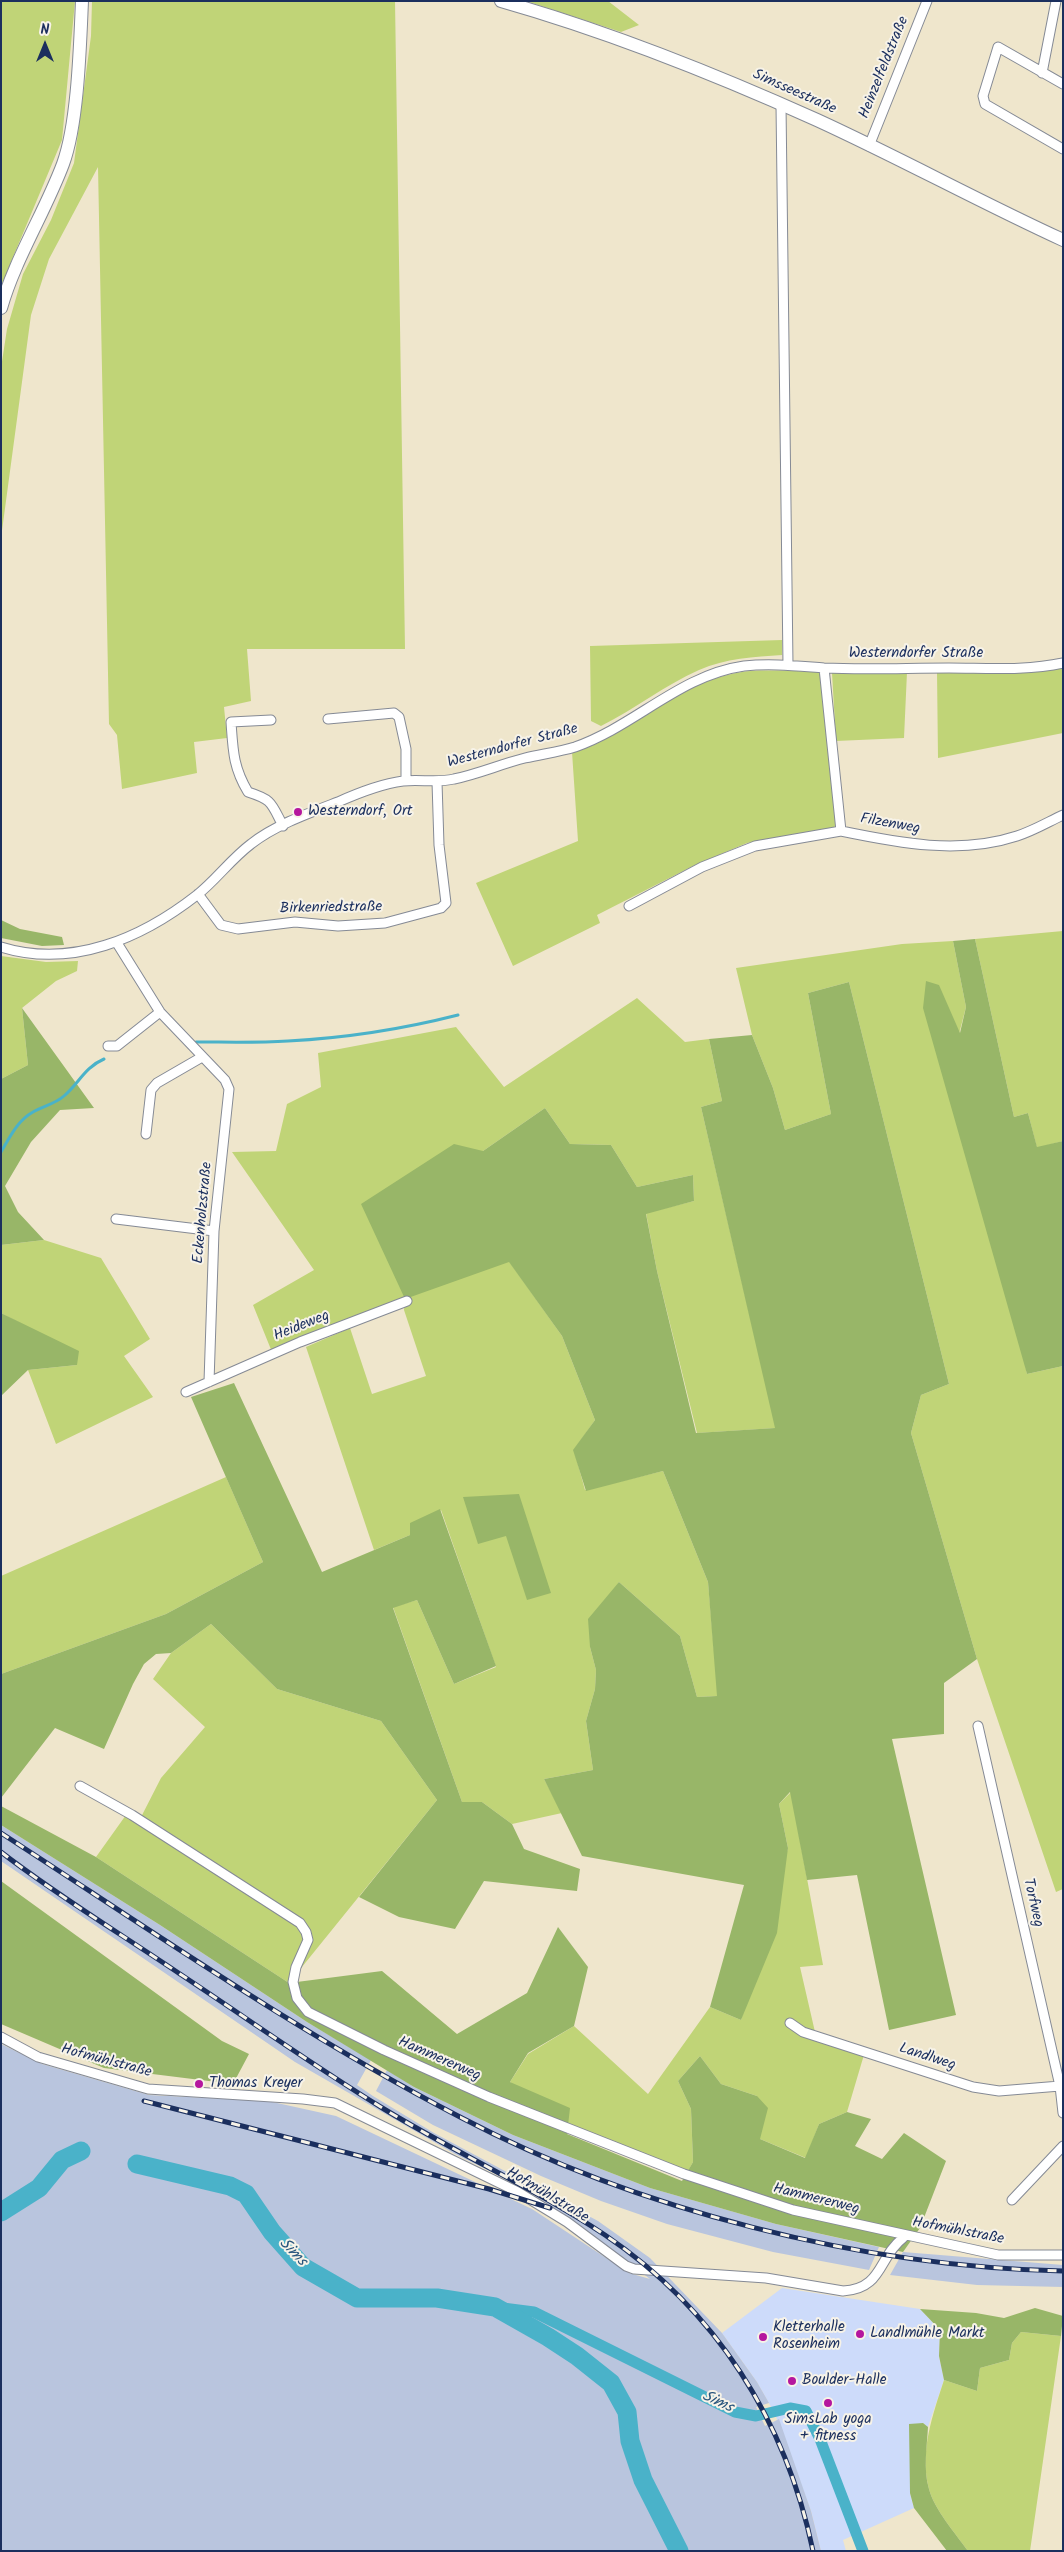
<!DOCTYPE html>
<meta charset="utf-8">
<style>
body{margin:0}
#map{position:relative;width:1064px;height:2552px;overflow:hidden;background:#efe6cc;font-family:Kalam,sans-serif}
canvas{display:block}
.frame{position:absolute;inset:0;border:2px solid #1b2f5e;pointer-events:none}
.north{position:absolute;left:20px;top:20px;width:50px;height:50px;-webkit-text-stroke:4px #f7f3e8;paint-order:stroke;rotate:0deg;font-size:14px;font-weight:700;line-height:20px;text-align:center;color:#1b2f5e}
.north::after{content:'';display:block;margin:auto;width:18px;height:22px;background:#1b2f5e;clip-path:polygon(50% 0,100% 100%,50% 72%,0 100%)}
</style>
<div id="map">
<canvas width="1064" height="2552"></canvas>
<div class="frame"></div>
<div class="north">N</div>
</div>
<script>
const context = document.querySelector('canvas').getContext('2d');
context.lineJoin = 'round';
function fill(path, color) { context.fillStyle = color; context.fill(path, 'evenodd'); }
function strokePath(path, color, width, dash) { context.strokeStyle = color; context.lineWidth = width; context.lineCap = dash ? 'butt' : 'round'; context.setLineDash(dash || []); context.stroke(path); }
function drawText(font, color, halo, rows, align = 'center') {
  context.font = font + ' Kalam,sans-serif'; context.lineWidth = 4; context.setLineDash([]); context.textBaseline = 'middle'; context.strokeStyle = halo; context.fillStyle = color; for (const [text, x, y, turn = 0] of rows) {
    context.save(); context.translate(x, y); context.rotate((+turn || 0) * Math.PI / 180); context.textAlign = isNaN(turn) ? turn : align; if (halo) context.strokeText(text, 0, 0); context.fillText(text, 0, 0); context.restore();
  }
}
const built = new Path2D(`
 M782 2288 920 2309 940 2330 939 2356 944 2380 928 2427 923 2423 910 2493 914 2508 843 2540 846 2551H821L811 2511 775 2414 757 2382 722 2333Z`);
const industrial = new Path2D(`
 M1 1825 160 1925 307 2022 371 2060 357 2085 373 2096 434 2133 598 2221 650 2258 722 2333 757 2382 769 2403 756 2407 765 2426 779 2419 811 2511 821 2551H1V2044L42 2064 149 2095 268 2101 336 2116 532 2209 629 2273 650 2279 573 2220 516 2184 455 2154 295 2062 1 1861Z
 M387 2070 414 2087 513 2135 650 2188 776 2224 879 2247 869 2270 773 2252 667 2224 601 2201 541 2176 433 2125 376 2091Z
 M903 2252 1063 2265V2287L977 2285 890 2275Z`);
const green = new Path2D(`
 M1 1H75L62 140 1 286Z
 M92 1H395L405 649H247L251 701 224 707 227 738 194 742 197 773 122 789 117 735 109 724 98 167 49 259 31 315 1 538V368L7 329 23 274 51 220 74 163 91 36Z
 M526 1H608L639 25 621 32Z
 M782 640V655C754 657 726 658 699 670 665 685 635 709 601 726L591 721 590 646Z
 M1063 668V733L938 758 937 672Z
 M820 671 837 822 834 828 747 843 695 865 597 915 600 923 513 966 476 883 578 841 572 752C629 733 677 684 736 673 758 668 796 672 820 671Z
 M907 672 904 738 836 741 832 673Z
 M1063 931V1141L1037 1148 1028 1113 1014 1117 975 939Z
 M953 941 966 1007 959 1034 1027 1374 1063 1366V1889L1056 1892 977 1659 911 1433 921 1395 949 1384 849 982 808 993 831 1114 785 1130 773 1088 752 1035 736 968 902 944Z
 M1 956 46 962 78 961 77 971 56 981 22 1008 28 1065 1 1079Z
 M637 998 685 1042 709 1039 722 1101 701 1107 776 1428 697 1433 657 1271 646 1213 694 1201 693 1175 637 1187 611 1145 570 1144 545 1108 483 1151 405 1298 509 1261 562 1336 595 1420 574 1450 585 1490 663 1471 708 1582 718 1696 697 1697 680 1636 619 1582 590 1647 596 1670 595 1689 586 1721 593 1770 544 1779 562 1813 512 1824 482 1802H462L393 1607 417 1600 454 1684 496 1667 441 1510 410 1535 374 1550 306 1347 350 1328 372 1394 426 1376 404 1310 405 1299 272 1352 253 1305 314 1270 232 1152 276 1151 287 1104 321 1087 318 1053 456 1027 504 1087Z
 M44 1240 101 1258 150 1339 124 1356 153 1397 56 1444 28 1370 77 1365 24 1325 1 1313V1245Z
 M226 1477 263 1562 166 1614 1 1674V1576Z
 M211 1624 277 1689 381 1721 437 1800 289 1983 96 1857 126 1815 138 1823 161 1778 205 1727 153 1679 171 1653Z
 M791 1792 823 1965 800 1967 815 2032 866 2048 847 2112 819 2124 806 2158 760 2139 757 2096 721 2084 700 2056 678 2081 691 2109 693 2162 688 2171 568 2125 510 2082 528 2054 574 2026 648 2094 710 2007 741 2020 788 1848 779 1804Z
 M1021 2332 1061 2336 1030 2551H968C956 2534 934 2509 929 2489 919 2452 933 2414 944 2380L977 2391 980 2368 1009 2360 1012 2343Z`);
const forest = new Path2D(`
 M1 920 20 929 62 937 64 945 42 946 1 938Z
 M975 939 1014 1117 1028 1113 1037 1147 1063 1141V1366L1027 1374 923 1008 926 981 939 985 960 1033 966 1007 953 941Z
 M849 982 949 1384 921 1395 911 1433 977 1659 944 1683V1734L892 1739 956 2015 889 2030 857 1875 807 1880 790 1792 779 1804 788 1848 777 1933 741 2020 710 2007 744 1885 582 1856 544 1779 593 1770 586 1721 595 1689 596 1670 590 1647 588 1619 619 1582 680 1636 697 1697 717 1696 708 1582 663 1471 586 1491 573 1450 595 1420 562 1336 509 1262 405 1299 361 1204 454 1144 483 1151 545 1108 570 1144 611 1145 637 1187 693 1175 694 1201 646 1214 657 1271 696 1433 775 1428 701 1107 722 1101 709 1039 752 1035 773 1088 785 1130 831 1114 808 993Z
 M22 1008 94 1108 60 1110 31 1142 5 1186 18 1212 44 1240 1 1245V1079L28 1065Z
 M1 1313 79 1351 77 1365 28 1370 1 1396Z
 M234 1383 322 1572 410 1535V1523L440 1509 496 1666 454 1684 417 1600 393 1608 462 1802H482L512 1824 524 1849 580 1869 577 1891 484 1881 455 1929 399 1917 359 1897 437 1800 381 1721 277 1689 211 1624 171 1653 156 1654 144 1664 133 1684 104 1749 55 1728 1 1798V1674L166 1614 263 1562 191 1397Z
 M519 1494 551 1593 527 1600 506 1536 478 1544 463 1497Z
 M1 1806 96 1857 289 1983 382 1971 457 2034 527 1993 558 1927 588 1967 574 2026 528 2053 510 2082 570 2108 567 2134 682 2181 693 2162 691 2109 678 2081 700 2056 721 2084 757 2096 768 2108 760 2139 805 2158 819 2124 847 2112 871 2119 855 2146 882 2159 904 2133 946 2161 920 2228 903 2252 776 2224 650 2188 513 2135 414 2087 307 2022 160 1925 1 1825Z
 M1 1881 222 2041 249 2054 233 2084 104 2068 1 2024Z
 M1035 2308 1063 2316 1061 2336 1021 2332 1012 2343 1009 2360 980 2368 977 2391 944 2380 939 2356 940 2330 920 2309 976 2313 1004 2318Z
 M923 2423 928 2427C927 2447 923 2469 929 2489 934 2509 956 2534 968 2551H947L914 2508 910 2493 909 2424Z`);
const stream = new Path2D(`
 M196 1042C226 1042 257 1043 288 1041 345 1038 403 1029 458 1015
 M1 1152C10 1137 17 1121 33 1112 43 1106 55 1104 64 1096 79 1083 85 1067 104 1059`);
const canal = new Path2D(`
 M495 2307 534 2312 735 2412 756 2416 790 2408 806 2411 820 2439 863 2551`);
const river = new Path2D(`
 M137 2164 230 2186 246 2194 272 2232 303 2267 357 2298H437L495 2307 548 2337 577 2356 611 2383 627 2412 630 2441 643 2480 679 2551
 M1 2212 39 2188 62 2160 81 2151`);
const minor = new Path2D(`
 M1042 73 1056 1
 M1063 84 998 47 983 96 985 104 1063 149
 M781 105 788 665
 M869 146 927 1
 M824 668 841 831C899 843 959 855 1017 836 1033 831 1048 822 1063 815
 M328 719 394 713 399 717 406 749V781
 M271 720 231 722C233 750 233 767 248 792 273 800 271 803 283 826
 M198 894 221 925 238 929 295 922 338 926 385 923 441 908 446 903 439 845 437 782
 M629 906 702 867 755 846 841 831
 M117 943 160 1012 225 1080 229 1089 214 1231 209 1382
 M1 947C72 969 142 938 197 895 216 880 231 859 251 844 275 825 309 813 338 802 358 793 381 784 403 781 420 779 437 783 454 779 478 774 501 764 525 758 542 754 559 752 575 747 635 726 680 675 744 666 771 663 797 666 824 668 865 670 907 668 949 668 987 668 1026 671 1063 663
 M108 1046H117L160 1012
 M146 1134 151 1090 157 1083 202 1057
 M116 1219 214 1231
 M186 1392 300 1342 407 1301
 M80 1786 132 1815 300 1923 306 1932 308 1940 296 1967 293 1982 297 1998 308 2012 384 2050 489 2097 684 2174 793 2210 998 2255H1063
 M790 2023 803 2032 973 2087 999 2091 1060 2086 978 1726
 M1 2037 38 2057 148 2089 303 2099 335 2103 518 2192 567 2222 626 2266 634 2269 766 2278 843 2291C883 2289 878 2257 903 2238V2235
 M1063 2085 1060 2086 1063 2113
 M1012 2200 1063 2146`);
const secondary = new Path2D(`
 M501 1C610 32 715 74 817 120 900 158 980 202 1063 240
 M1 308C15 259 45 212 63 164 78 123 80 46 82 1`);
const rail = new Path2D(`
 M1 1833C152 1931 300 2034 460 2117 637 2210 863 2267 1063 2271
 M1 1852C58 1896 121 1934 180 1974 248 2019 314 2066 384 2109 456 2153 534 2188 605 2235 716 2310 786 2421 813 2551
 M144 2101 489 2189 550 2208`);
const markers = [
 [298,812,5,"#b5179e"],
 [199,2084,5,"#b5179e"],
 [860,2334,5,"#b5179e"],
 [763,2337,5,"#b5179e"],
 [792,2381,5,"#b5179e"],
 [828,2403,5,"#b5179e"]
];
const streetNames = [
 ["Heinzelfeldstraße",885,68,-68],
 ["Simsseestraße",794,93,24],
 ["Westerndorfer Straße",916,654],
 ["Westerndorfer Straße",513,747,-15],
 ["Filzenweg",890,825,10],
 ["Birkenriedstraße",331,909,-1],
 ["Eckenholzstraße",204,1213,-85],
 ["Heideweg",302,1327,-22],
 ["Torfweg",1032,1903,77],
 ["Landlweg",927,2058,18],
 ["Hammererweg",439,2060,24],
 ["Hofmühlstraße",106,2062,15],
 ["Hofmühlstraße",547,2196,31],
 ["Hammererweg",816,2200,14],
 ["Hofmühlstraße",958,2232,11]
];
const poiNames = [
 ["Westerndorf, Ort",308,812],
 ["Thomas Kreyer",209,2084],
 ["Kletterhalle",773,2328],
 ["Rosenheim",773,2345],
 ["Landlmühle Markt",870,2334],
 ["Boulder-Halle",802,2381],
 ["SimsLab yoga",828,2420,"center"],
 ["+ fitness",828,2437,"center"]
];
const waterNames = [
 ["Sims",292,2253,46],
 ["Sims",717,2403,25]
];
fill(built, '#cddbfa');
fill(industrial, '#b9c5de');
fill(green, '#c0d477');
fill(forest, '#98b668');
strokePath(stream, '#4ab2c9', 3);
strokePath(canal, '#4ab2c9', 11);
strokePath(river, '#4ab2c9', 19);
strokePath(minor, '#858a95', 11);
strokePath(secondary, '#858a95', 14);
strokePath(minor, '#fff', 9);
strokePath(secondary, '#fff', 12);
strokePath(rail, '#1b2f5e', 5);
strokePath(rail, '#f7f3e8', 3, [9]);
for (const [x, y, r, color] of markers) { const dot = new Path2D(); dot.arc(x, y, r, 0, 2 * Math.PI); context.fillStyle = color; context.fill(dot); strokePath(dot, '#f7f3e8', 2); }
drawText('15px', '#1b2f5e', '#f7f3e8', streetNames);
drawText('15px', '#1b2f5e', '#f7f3e8', poiNames, 'left');
drawText('italic 16px', '#29567e', '#f7f3e8', waterNames);
</script>
